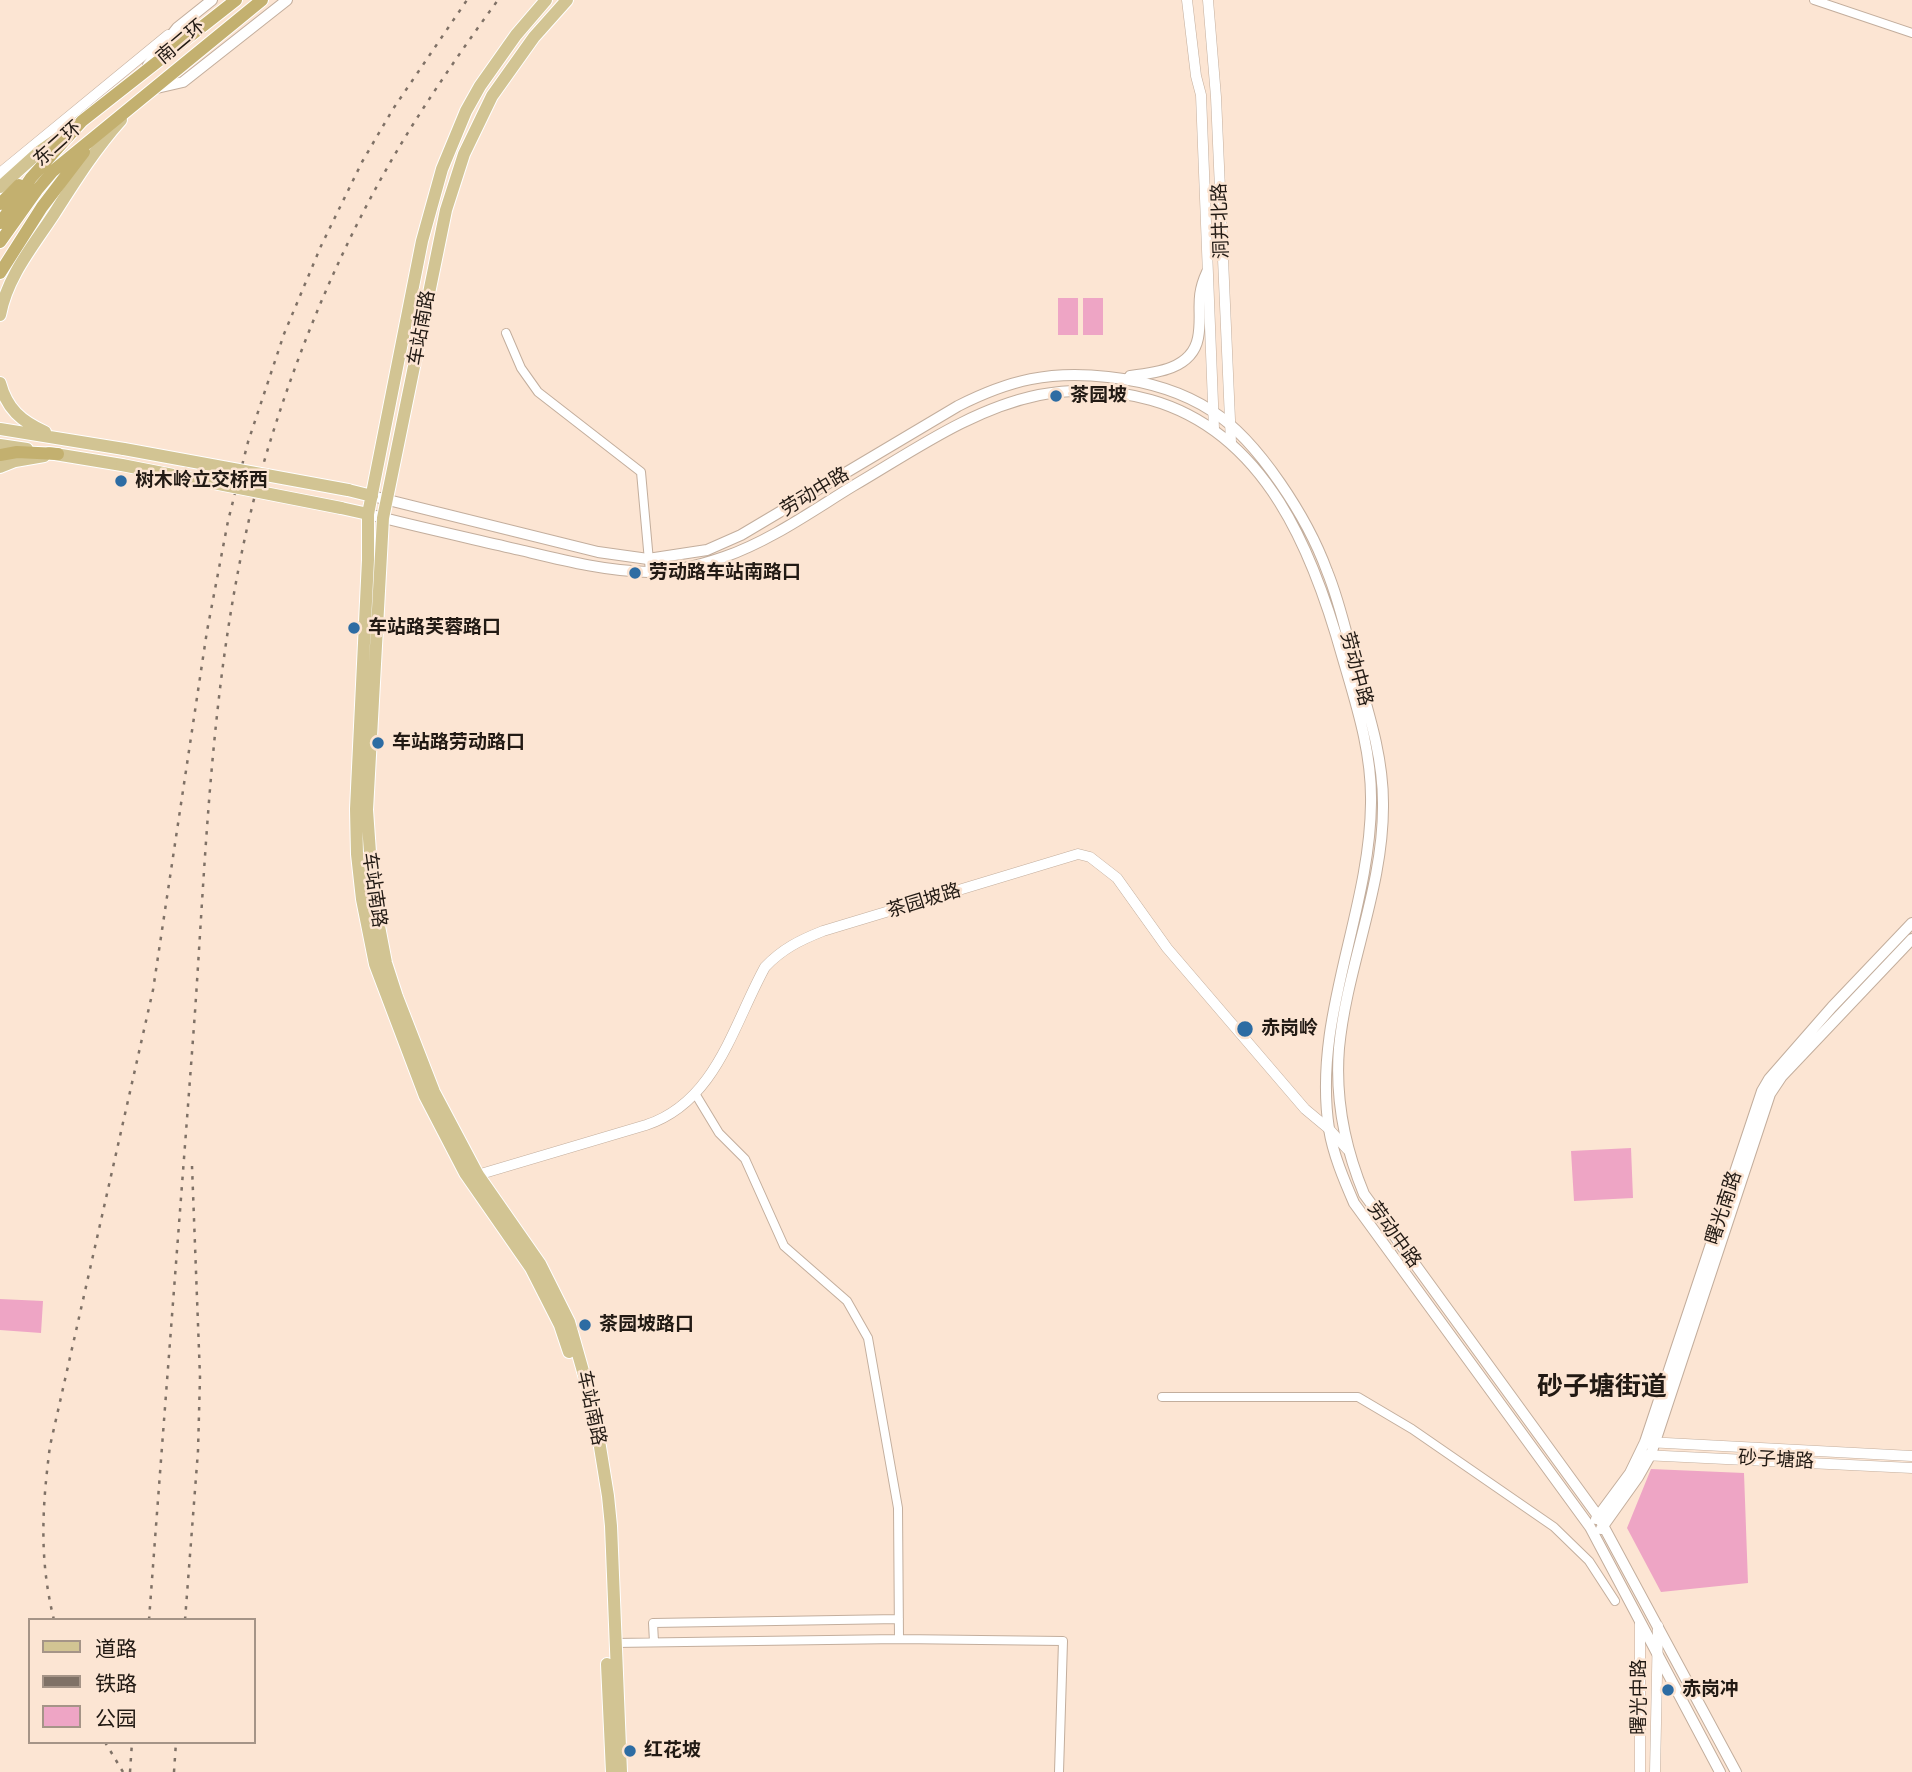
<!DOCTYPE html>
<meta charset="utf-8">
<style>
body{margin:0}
#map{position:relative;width:1912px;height:1772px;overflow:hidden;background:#fce5d3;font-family:Lora,"Noto Sans SC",serif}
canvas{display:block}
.legend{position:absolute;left:28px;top:1618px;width:228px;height:126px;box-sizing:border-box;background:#fce5d3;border:2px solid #a59487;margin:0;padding:9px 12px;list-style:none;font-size:21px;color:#221a14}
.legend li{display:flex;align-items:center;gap:14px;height:35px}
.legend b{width:35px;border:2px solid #a59487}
</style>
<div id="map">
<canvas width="1912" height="1772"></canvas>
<ul class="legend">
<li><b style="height:9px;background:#d2c493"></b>道路</li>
<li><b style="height:9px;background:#7f7166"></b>铁路</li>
<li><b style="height:19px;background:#eea5c5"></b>公园</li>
</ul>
</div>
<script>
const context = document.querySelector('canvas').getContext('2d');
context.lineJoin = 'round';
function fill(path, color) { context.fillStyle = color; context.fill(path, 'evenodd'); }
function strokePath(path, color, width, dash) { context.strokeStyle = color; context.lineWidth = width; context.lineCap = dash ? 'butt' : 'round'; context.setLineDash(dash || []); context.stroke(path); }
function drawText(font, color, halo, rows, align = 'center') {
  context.font = font + ' Lora,"Noto Sans SC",serif'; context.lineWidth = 5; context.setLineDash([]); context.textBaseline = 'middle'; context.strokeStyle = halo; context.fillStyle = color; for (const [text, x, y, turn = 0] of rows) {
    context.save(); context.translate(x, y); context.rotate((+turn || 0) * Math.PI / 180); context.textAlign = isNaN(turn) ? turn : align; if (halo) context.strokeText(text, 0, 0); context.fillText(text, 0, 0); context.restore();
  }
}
const green = new Path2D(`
 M1058 298H1078V335H1058Z
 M1083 298H1103V335H1083Z
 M1631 1148 1633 1198 1574 1201 1571 1151Z
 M0 1299 43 1301 41 1333 0 1330Z
 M1651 1469 1744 1473 1748 1583 1661 1592 1627 1528Z`);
const minor = new Path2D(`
 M1814 0 1912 33
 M506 333 521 368 538 392 641 472 650 572
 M696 1095 719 1133 745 1159 784 1246 847 1301 868 1338 898 1508 899 1639
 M1162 1397H1358L1412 1429 1554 1527 1589 1561 1615 1601
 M654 1642 653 1623 899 1619
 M614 1643 899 1639 1063 1641 1059 1772`);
const tertiary = new Path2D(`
 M1187 0 1196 76 1201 95 1214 429
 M1208 0 1216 97 1231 443
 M0 173 168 35
 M474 1176 646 1125C716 1102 733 1025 765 967 782 949 800 940 823 931L1078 854 1090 857 1117 878 1167 948 1305 1109 1329 1129 1347 1149
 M1647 1442 1912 1456
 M1643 1455 1912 1468
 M1640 1772V1623
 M1655 1772 1658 1626`);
const secondary = new Path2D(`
 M148 65 177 28 212 0
 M157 88 183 82 287 0
 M1130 376C1156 373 1192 369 1198 338 1203 312 1194 300 1207 272
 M372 496 598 552 648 559 707 550 741 535 958 406C1009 380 1051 370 1108 377 1145 381 1180 390 1212 411 1259 441 1308 519 1327 571 1339 600 1346 632 1354 662 1367 708 1383 754 1383 803 1384 887 1347 965 1339 1048 1335 1098 1345 1148 1364 1194L1598 1516 1736 1772
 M368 514C418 527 469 538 520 550 562 560 604 571 648 572 673 572 701 565 724 557 770 541 812 511 853 486 913 451 971 409 1039 395 1076 388 1115 390 1151 400 1267 433 1314 554 1343 659 1357 707 1372 753 1371 803 1370 913 1312 1018 1329 1129 1333 1154 1344 1180 1354 1203L1590 1527 1720 1772
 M1596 1519 1630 1473 1645 1442 1762 1091 1769 1079 1832 1007 1912 923
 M1601 1529 1638 1477 1651 1454 1770 1094 1782 1076 1912 939`);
const primary = new Path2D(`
 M546 0 516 35 480 86 466 111 442 169 422 241 368 514V560L356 809 357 854 362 899 375 964 425 1096 465 1173 531 1268 560 1325 569 1352
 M567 0 534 37 492 96 464 154 446 210 383 518 367 810 373 895 386 963 397 997 434 1092 478 1175 540 1264 569 1322 594 1410 608 1496 611 1526 621 1772
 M0 187 39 152 73 128
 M0 315C7 277 33 246 54 214 75 181 95 149 121 120
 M0 383C7 409 21 421 45 432
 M0 429 124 449
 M0 445 27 449
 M49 453 122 465
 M0 467 15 461 44 456
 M348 490 372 496
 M341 508 368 514
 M607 1664 612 1772`);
const trunk = new Path2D(`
 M0 204 19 185
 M0 223 31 178 82 121 236 0
 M0 242 37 190 53 171 262 0
 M0 273 42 207 84 152
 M0 455 17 452 58 454`);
const rail = new Path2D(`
 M54 1620C39 1559 42 1508 50 1446L153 990 207 631 228 521 248 442 284 334 321 246 362 162 393 109 467 0
 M149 1620C164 1417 180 1214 195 1012 208 821 213 626 270 442 304 332 351 224 412 126 439 83 468 41 498 0
 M185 1620 198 1451 200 1377 192 1166
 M105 1742 123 1772
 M130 1772 132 1742
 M174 1772 176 1742`);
const primaryBridge = new Path2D(`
 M124 449 348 490
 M122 465 341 508`);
const markers = [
 [1056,396,7,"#2d6ca3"],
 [121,481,7,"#2d6ca3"],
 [635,573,7,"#2d6ca3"],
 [354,628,7,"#2d6ca3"],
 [378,743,7,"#2d6ca3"],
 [1245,1029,9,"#2d6ca3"],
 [585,1325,7,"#2d6ca3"],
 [1668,1690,7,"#2d6ca3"],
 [630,1751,7,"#2d6ca3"]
];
const streetNames = [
 ["南二环",181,42,-40],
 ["东二环",58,144,-42],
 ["洞井北路",1221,221,-92],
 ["车站南路",422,328,-80],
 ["劳动中路",815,492,-31],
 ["劳动中路",1356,669,75],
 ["车站南路",374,890,82],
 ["茶园坡路",924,901,-17],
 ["曙光南路",1724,1208,-72],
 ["劳动中路",1394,1235,54],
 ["车站南路",591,1408,78],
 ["砂子塘路",1776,1460,3],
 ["曙光中路",1640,1697,-90]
];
const poiNames = [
 ["茶园坡",1070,396],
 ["树木岭立交桥西",135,481],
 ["劳动路车站南路口",649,573],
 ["车站路芙蓉路口",368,628],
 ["车站路劳动路口",392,743],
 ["赤岗岭",1261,1029],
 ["茶园坡路口",599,1325],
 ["赤岗冲",1682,1690],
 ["红花坡",644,1751]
];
const districtNames = [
 ["砂子塘街道",1602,1388]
];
fill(green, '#eea5c5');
strokePath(minor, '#c3ae9d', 10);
strokePath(tertiary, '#c3ae9d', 11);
strokePath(secondary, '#c3ae9d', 12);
strokePath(primary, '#fff', 14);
strokePath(trunk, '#fff', 14);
strokePath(minor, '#fff', 8);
strokePath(tertiary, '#fff', 10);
strokePath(secondary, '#fff', 10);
strokePath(primary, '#d2c493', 12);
strokePath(trunk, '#c3b06f', 12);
strokePath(rail, '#7f7166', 2.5, [3.5, 7]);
strokePath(primaryBridge, '#fff', 14, []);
strokePath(primaryBridge, '#d2c493', 12);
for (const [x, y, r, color] of markers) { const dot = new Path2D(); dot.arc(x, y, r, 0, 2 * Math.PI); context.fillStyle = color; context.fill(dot); strokePath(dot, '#fce5d3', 2.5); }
drawText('19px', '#221a14', '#fce5d3', streetNames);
drawText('bold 19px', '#221a14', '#fce5d3', poiNames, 'left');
drawText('bold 26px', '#221a14', '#fce5d3', districtNames);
</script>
